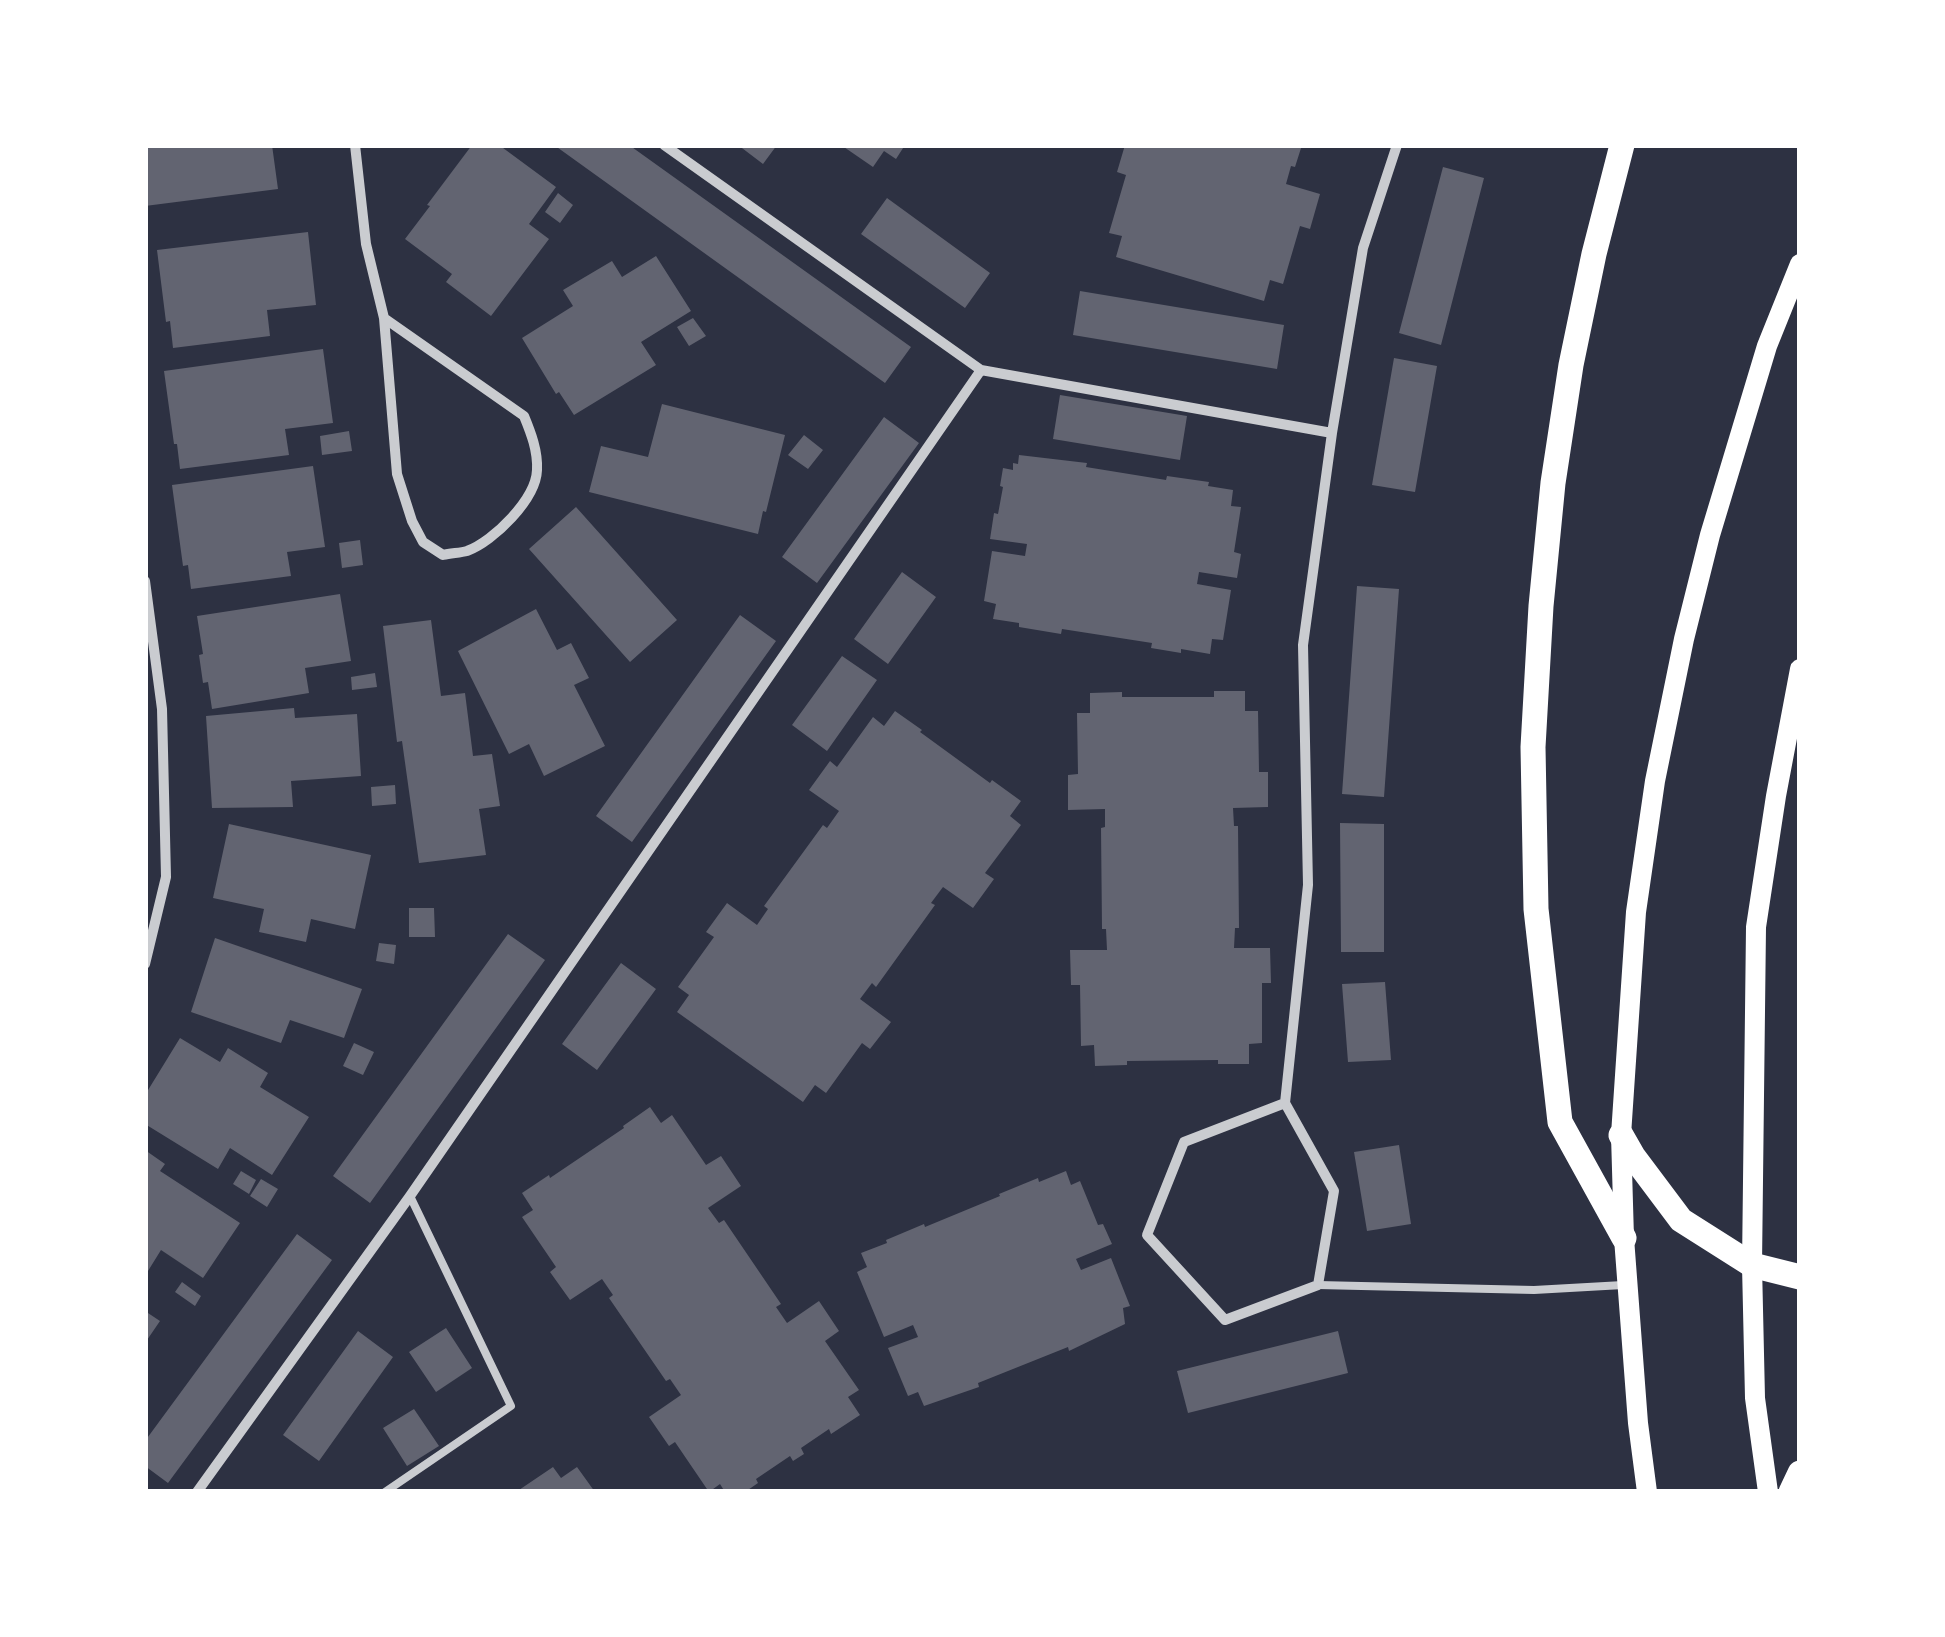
<!DOCTYPE html>
<style>
body{margin:0}
#map{position:relative;width:1945px;height:1637px;overflow:hidden;background:#2d3142;font-family:Roboto,sans-serif}
canvas{display:block}
.frame{position:absolute;inset:0;border:148px solid #fff;pointer-events:none}
</style>
<div id="map">
<canvas width="1945" height="1637"></canvas>
<div class="frame"></div>
</div>
<script>
const context = document.querySelector('canvas').getContext('2d');
context.lineJoin = 'round';
function fill(path, color) { context.fillStyle = color; context.fill(path, 'evenodd'); }
function strokePath(path, color, width, dash) { context.strokeStyle = color; context.lineWidth = width; context.lineCap = dash ? 'butt' : 'round'; context.setLineDash(dash || []); context.stroke(path); }
const building = new Path2D(`
 M145 145H272L278 189 145 206Z
 M472 145H499L556 187 529 224 549 239 491 316 446 282 452 274 405 239 430 206 427 205Z
 M554 145H629L911 347 885 383Z
 M738 145H777L763 164Z
 M841 145H905L896 159 884 151 873 167Z
 M1125 145H1152L1162 148 1163 145H1302L1295 167 1291 166 1286 184 1320 194 1310 229 1300 226 1283 284 1270 280 1264 301 1116 257 1122 236 1109 233 1126 175 1117 172Z
 M1443 167 1484 178 1441 345 1399 333Z
 M558 193 573 205 560 223 545 212Z
 M887 198 990 273 965 308 861 234Z
 M308 232 316 305 267 310 270 336 173 348 170 321 166 322 157 250Z
 M656 256 691 311 641 342 656 365 574 415 559 392 556 394 522 338 573 306 563 290 612 261 622 277Z
 M1080 291 1284 325 1277 369 1073 335Z
 M693 318 706 336 689 346 677 327Z
 M323 349 333 423 285 429 289 455 180 469 177 444H174L164 371Z
 M1394 358 1437 366 1415 492 1372 485Z
 M1060 395 1187 416 1180 460 1053 439Z
 M662 404 785 435 766 512 763 511 758 534 589 492 601 446 648 457Z
 M884 417 919 443 817 583 782 557Z
 M349 431 352 451 322 455 320 436Z
 M804 435 823 450 808 469 788 455Z
 M1019 455 1087 463 1086 467 1166 480 1167 476 1209 482 1208 486 1233 490 1231 506 1241 507 1234 552 1241 554 1237 578 1199 572 1197 584 1231 590 1223 640 1212 639 1210 654 1181 649V653L1151 648 1152 643 1062 629 1061 634 1019 627V623L993 619 996 604 984 601 992 551 1025 556 1027 544 990 539 994 513 998 514 1003 487 1000 486 1003 468 1013 470V463L1018 464Z
 M313 466 325 547 287 552 291 576 191 589 188 565 183 566 172 485Z
 M576 507 677 620 630 662 529 549Z
 M360 540 363 565 342 568 339 543Z
 M902 572 936 597 888 664 854 639Z
 M1357 586 1399 589 1384 797 1342 794Z
 M340 594 351 661 305 668 309 693 212 709 208 682 203 683 199 655 203 654 197 616Z
 M536 609 557 650 571 643 589 678 574 685 605 746 544 776 529 744 509 754 458 651Z
 M740 615 776 641 632 842 596 816Z
 M431 620 441 696 465 693 473 756 492 754 500 806 479 809 486 855 419 863 402 741 397 742 383 626Z
 M842 656 877 680 827 751 792 725Z
 M375 673 377 687 352 690 351 677Z
 M1214 691H1245V711H1258L1259 772H1268V807L1233 808 1234 826H1238L1239 928H1235L1234 948H1270L1271 983H1262V1043L1249 1044V1064H1218V1060L1127 1061V1065L1095 1066 1094 1045 1081 1046 1080 985H1071L1070 950H1107L1106 929H1102L1101 828 1105 827V809L1068 810V775L1078 774 1077 713H1090V693L1122 692V697H1214Z
 M294 708 295 718 357 714 361 776 291 781 293 807 212 808 206 716Z
 M895 711 922 730 920 732 990 783 992 780 1021 801 1010 816 1021 825 985 873 994 879 973 908 943 887 931 903 935 905 876 987 872 983 860 999 891 1022 870 1049 862 1043 826 1093 815 1085 803 1102 677 1012 689 995 678 987 714 937 706 932 727 903 757 925 768 909 764 906 823 825 827 828 839 811 809 790 830 761 837 767 873 717 884 726Z
 M395 785 396 804 372 806 371 787Z
 M1340 823 1384 824V952H1341Z
 M229 824 371 855 355 929 311 919 306 942 259 932 264 909 213 898Z
 M409 908H434L435 937H409Z
 M508 934 545 960 370 1203 333 1176Z
 M215 938 362 989 344 1038 290 1020 281 1043 191 1012Z
 M379 943 396 945 394 964 376 961Z
 M621 963 656 989 597 1070 562 1044Z
 M1385 982 1391 1060 1348 1062 1342 984Z
 M180 1038 220 1062 228 1048 268 1073 260 1087 309 1117 272 1175 230 1148 218 1169 145 1124V1103L148 1098 145 1095Z
 M354 1043 374 1052 363 1075 343 1066Z
 M650 1107 661 1123 672 1115 706 1165 721 1156 741 1186 708 1208 719 1223 724 1220 781 1304 776 1307 787 1323 819 1301 839 1331 825 1341 859 1390 848 1397 860 1415 831 1434 829 1429 801 1448 804 1454 793 1461 790 1456 756 1479 758 1483 745 1492H725L720 1484 709 1492 675 1442 669 1446 649 1417 681 1395 670 1379 666 1381 609 1298 613 1295 602 1279 570 1300 550 1272 556 1267 522 1217 533 1210 522 1193 549 1175 550 1178 624 1128 623 1126Z
 M1399 1145 1411 1224 1367 1231 1354 1152Z
 M145 1150 165 1164 160 1171 240 1223 203 1278 161 1250 148 1271 145 1269Z
 M241 1171 256 1180 249 1194 233 1184Z
 M1066 1171 1071 1185 1080 1181 1098 1225 1103 1224 1112 1244 1076 1259 1081 1270 1111 1258 1130 1306 1123 1308 1125 1324 1069 1351 1068 1347 978 1383 979 1387 924 1406 918 1392 908 1396 888 1348 918 1337 913 1325 884 1337 857 1272 867 1267 861 1253 887 1243 886 1240 924 1224 925 1227 1000 1196 999 1194 1038 1178 1039 1182Z
 M261 1179 278 1189 267 1207 250 1196Z
 M297 1234 332 1260 168 1483 145 1466V1441Z
 M182 1282 201 1296 195 1306 175 1292Z
 M145 1311 160 1321 145 1343Z
 M446 1328 472 1368 436 1392 409 1352Z
 M358 1331 393 1357 319 1461 283 1435Z
 M1338 1331 1348 1373 1188 1413 1177 1371Z
 M414 1409 439 1446 407 1466 383 1428Z
 M553 1467 561 1478 577 1467 595 1492H516Z`);
const service = new Path2D(`
 M1318 1285 1534 1290 1623 1285
 M385 1492 511 1406 410 1196`);
const minor = new Path2D(`
 M355 145 366 244 384 318 397 474 412 521 423 542 443 555C451 553 460 553 467 551 494 541 536 499 537 470 538 451 531 433 524 416L384 318
 M664 145 981 370 1332 433
 M145 581 162 709 166 877 145 964
 M1285 1103 1308 885 1303 645 1332 433 1363 248 1397 145
 M1285 1103 1334 1191 1318 1285 1225 1320 1147 1235 1184 1142Z
 M197 1492 410 1196 981 370`);
const secondary = new Path2D(`
 M1647 1492 1638 1423 1624 1238 1621 1135 1636 912 1655 781 1684 639 1710 535 1767 346 1800 264
 M1768 1492 1755 1398 1752 1265 1756 927 1776 796 1800 669`);
const primary = new Path2D(`
 M1622 145 1594 254 1571 365 1553 483 1541 606 1533 747 1536 909 1560 1122 1624 1238
 M1621 1135 1633 1156 1681 1220 1752 1265 1800 1277
 M1791 1492 1800 1473`);
fill(building, '#626471');
strokePath(service, '#caccd0', 8);
strokePath(minor, '#caccd0', 10);
strokePath(secondary, '#fff', 20);
strokePath(primary, '#fff', 25);
</script>
